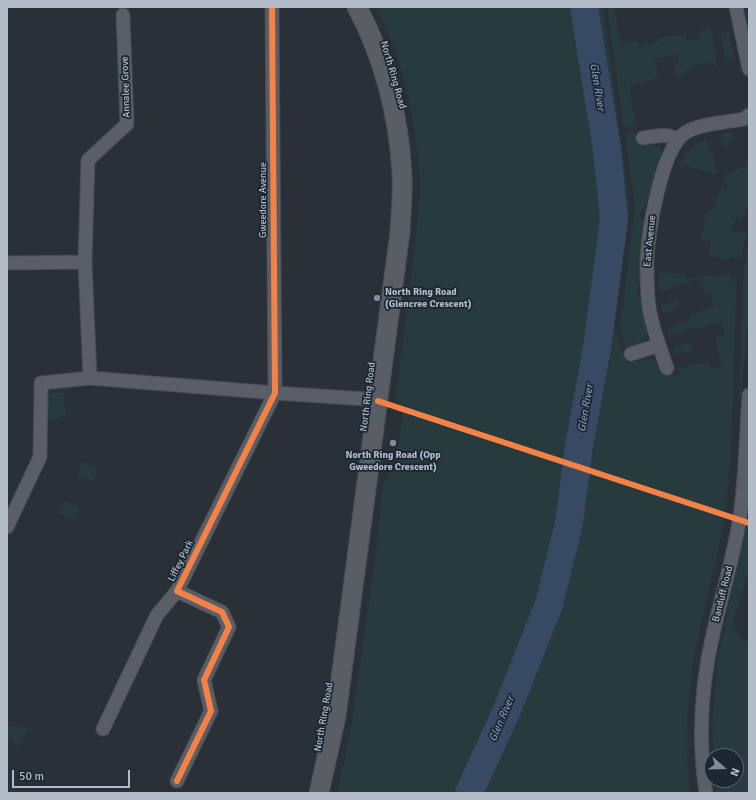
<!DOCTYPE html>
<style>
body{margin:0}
#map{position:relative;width:756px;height:800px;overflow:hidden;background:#2a3038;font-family:Signika,sans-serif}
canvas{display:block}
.frame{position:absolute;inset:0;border:8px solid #b4bcc9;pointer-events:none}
.north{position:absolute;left:704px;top:748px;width:40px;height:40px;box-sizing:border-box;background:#1d2633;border:1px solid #59626f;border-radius:50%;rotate:110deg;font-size:11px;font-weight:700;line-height:16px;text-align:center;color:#b4bcc9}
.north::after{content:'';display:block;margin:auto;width:14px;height:18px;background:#848b96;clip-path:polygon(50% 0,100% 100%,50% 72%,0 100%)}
.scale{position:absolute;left:12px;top:770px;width:118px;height:18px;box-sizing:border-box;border:2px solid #b4bcc9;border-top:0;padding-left:5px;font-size:12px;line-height:14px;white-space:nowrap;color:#b4bcc9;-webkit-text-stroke:3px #1d2633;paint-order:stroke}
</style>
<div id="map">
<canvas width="756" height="800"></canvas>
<div class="frame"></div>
<div class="north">N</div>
<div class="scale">50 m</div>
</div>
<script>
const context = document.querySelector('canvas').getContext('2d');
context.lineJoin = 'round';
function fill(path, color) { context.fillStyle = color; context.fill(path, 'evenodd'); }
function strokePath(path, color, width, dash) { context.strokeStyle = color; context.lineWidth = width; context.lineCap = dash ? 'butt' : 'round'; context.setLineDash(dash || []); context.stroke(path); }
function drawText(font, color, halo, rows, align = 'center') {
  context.font = font + ' Signika,sans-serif'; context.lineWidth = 3.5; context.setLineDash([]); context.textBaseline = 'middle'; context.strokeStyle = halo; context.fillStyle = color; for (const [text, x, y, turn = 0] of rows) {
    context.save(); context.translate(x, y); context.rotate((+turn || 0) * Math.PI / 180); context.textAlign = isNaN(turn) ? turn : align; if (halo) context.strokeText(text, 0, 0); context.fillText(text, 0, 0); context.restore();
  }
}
const green = new Path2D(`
 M375 7H603L629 201V215L614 328 627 363C642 360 658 352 663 373L680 374 678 368 709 362 711 369 722 367 715 337 725 335 722 322 693 329 684 330V332L669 336 667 329 690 320V315L714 306 709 292 704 294 698 278 660 293 658 272 686 274V278L730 274 731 283 737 280C734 334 734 387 731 440 730 465 729 489 725 513 717 563 702 613 693 664 686 707 685 750 690 793H337L350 736 374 567 384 481 396 465 403 412 396 397 414 254 420 195 419 165 415 132 407 91 394 45Z
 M607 7H614L621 43 638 41 640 47 659 42V37L668 36V37L686 34 687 41 699 38 698 32 711 28 718 65 714 66 713 62 692 66 693 70 684 71V76L676 77 673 64 679 63 677 55 655 59 658 77 652 78V80L629 85 636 126 624 128Z
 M729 32 735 59 725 60 721 34Z
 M634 132 643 144H651L661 147 662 154 649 199 639 215 641 219H645C643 232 641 245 640 257 639 264 641 270 640 277 639 285 634 293 642 300L648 335C643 344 635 345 626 349L620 330 635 206 625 134Z
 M732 132 735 140 729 142 730 146 725 148 719 135Z
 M706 138 718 171 713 175 680 163 690 148Z
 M749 164V209L746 208 742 219 736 218 731 230 746 233 741 259 730 257 729 260 709 256 711 241 701 240 706 211 707 209 712 210 716 200 723 188 726 189 728 184 722 176Z
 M749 244V318L740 400H738L741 363 743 273Z
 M677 300 679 307 663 314 661 306Z
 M691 343 692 352 675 355 673 348Z
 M49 393H64L66 414 60 418 47 420V401Z
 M83 461 99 469 92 482 76 474Z
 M64 500 80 508 74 521 58 513Z
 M749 509V569L732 625 743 639 749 643V793H716L715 780H736V756H714L712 726 717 661Z
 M7 726 28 728 19 747 13 744 14 742 10 739 7 744Z`);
const river = new Path2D(`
 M469 793 507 710 549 604 569 523 579 446 597 348 614 219 607 150 584 7`);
const street = new Path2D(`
 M736 7 749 69
 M643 138C656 136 666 133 678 139
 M85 262 88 160 127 124 123 15
 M7 263 85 262 90 378
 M631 354 659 345
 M667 368C660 348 652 327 649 307 647 292 647 276 647 261 648 233 661 149 685 133 697 124 728 122 744 119L749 115
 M7 527 40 457 41 383 90 378 275 393 366 399 378 401
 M103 729 157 615 177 591
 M177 781 211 711 204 680 229 627 222 612 177 591 275 393 272 7
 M706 793C698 740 701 686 713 634 722 594 734 556 740 516 746 476 746 435 749 395`);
const secondary = new Path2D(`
 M319 793 336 716 400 232C401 213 403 194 402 174 399 117 384 57 357 7`);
const cycleway = new Path2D(`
 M378 401 749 523
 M177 781 211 711 204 680 229 627 222 612 177 591 275 393 272 7`);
const markers = [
 [377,298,4,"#848b96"],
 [393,443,4,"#848b96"]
];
const streetNames = [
 ["North Ring Road",393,75,74],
 ["Annalee Grove",126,87,-92],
 ["Gweedore Avenue",263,200,-90],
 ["East Avenue",650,241,-84],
 ["North Ring Road",368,397,-83],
 ["Liffey Park",181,561,-64],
 ["Banduff Road",723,594,-76],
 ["North Ring Road",324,717,-80]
];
const poiNames = [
 ["North Ring Road",385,292],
 ["(Glencree Crescent)",385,304],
 ["North Ring Road (Opp",393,455,"center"],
 ["Gweedore Crescent)",393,467,"center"]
];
const waterNames = [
 ["Glen River",597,87,81],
 ["Glen River",586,408,-80],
 ["Glen River",502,719,-67]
];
fill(green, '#273a3e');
strokePath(river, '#384963', 28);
strokePath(street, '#484c53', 15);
strokePath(secondary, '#484c53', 21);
strokePath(street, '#5a5e66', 13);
strokePath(secondary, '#595d64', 19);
strokePath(cycleway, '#f48246', 6);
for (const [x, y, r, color] of markers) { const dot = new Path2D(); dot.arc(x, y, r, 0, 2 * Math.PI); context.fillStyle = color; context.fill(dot); strokePath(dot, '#1d2633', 1.5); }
drawText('10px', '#b4bcc9', '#1d2633', streetNames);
drawText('bold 10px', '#b4bcc9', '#1d2633', poiNames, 'left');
drawText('italic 11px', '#7c92b1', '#1d2633', waterNames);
</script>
